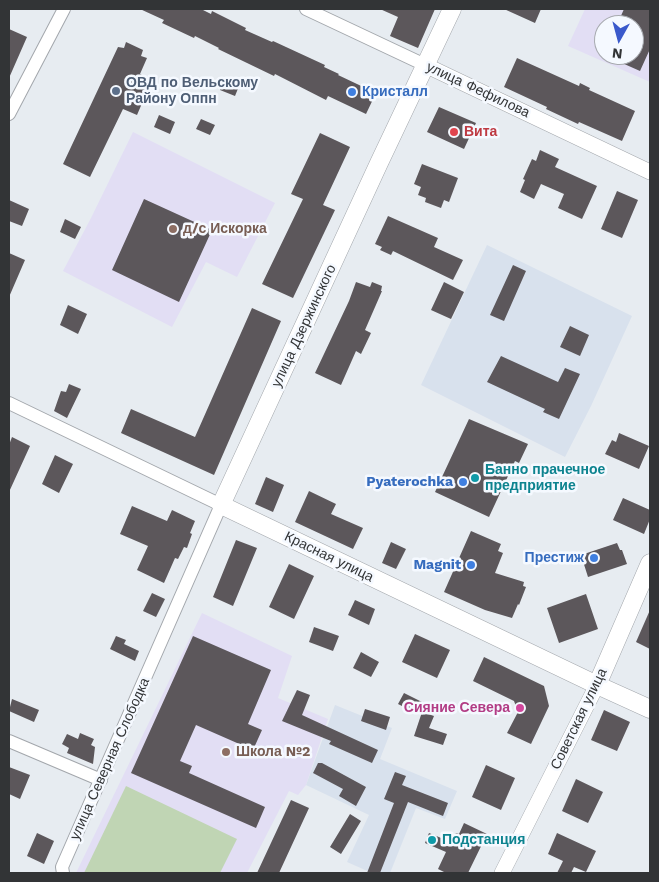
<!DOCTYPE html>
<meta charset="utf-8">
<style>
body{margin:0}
#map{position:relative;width:659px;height:882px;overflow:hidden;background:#e7ecf1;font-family:"Work Sans",sans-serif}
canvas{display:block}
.frame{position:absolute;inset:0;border:10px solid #323436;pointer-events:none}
.north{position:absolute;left:594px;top:15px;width:50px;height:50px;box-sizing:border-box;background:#f5f9ff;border:1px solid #a7aaaf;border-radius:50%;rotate:187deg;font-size:14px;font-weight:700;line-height:20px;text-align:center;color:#323436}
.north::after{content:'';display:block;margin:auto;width:18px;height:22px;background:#3a59cb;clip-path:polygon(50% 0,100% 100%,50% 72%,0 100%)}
</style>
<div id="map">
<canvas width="659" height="882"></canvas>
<div class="frame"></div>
<div class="north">N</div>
</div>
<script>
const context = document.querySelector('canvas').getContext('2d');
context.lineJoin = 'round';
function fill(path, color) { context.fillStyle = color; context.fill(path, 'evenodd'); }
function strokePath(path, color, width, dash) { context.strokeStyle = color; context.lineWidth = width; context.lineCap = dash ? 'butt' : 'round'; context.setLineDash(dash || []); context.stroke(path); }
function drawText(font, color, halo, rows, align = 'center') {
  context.font = font + ' "Work Sans",sans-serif'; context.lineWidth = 5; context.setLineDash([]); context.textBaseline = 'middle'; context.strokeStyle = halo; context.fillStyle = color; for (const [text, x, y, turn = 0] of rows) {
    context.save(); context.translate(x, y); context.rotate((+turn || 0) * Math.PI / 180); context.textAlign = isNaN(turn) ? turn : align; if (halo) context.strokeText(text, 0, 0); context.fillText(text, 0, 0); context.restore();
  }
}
const built = new Path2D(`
 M487 245 632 316 591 406 565 457 421 385Z
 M335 705 392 728 380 759 457 791 445 819 416 808 390 873H372L347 862 369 815 306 785Z`);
const education = new Path2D(`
 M585 9H650V82L568 46ZM604 25H634V55H604Z
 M133 132 275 203 237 277 206 262 172 327 63 271 91 218Z
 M202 613 292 656 278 698 328 719 306 785 298 795 289 791 247 873H76Z`);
const green = new Path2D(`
 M126 786 237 839 220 873H84Z`);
const building = new Path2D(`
 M140 9H201L211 14 212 11 246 28 245 30 272 42 273 41 325 65 324 67 339 74 338 75 376 93 366 114 328 96 326 100 275 74 274 76 218 49 219 48 195 36 194 38 162 23 164 20Z
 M380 9H435L418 48 390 36 398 17Z
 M504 9H541L535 23Z
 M624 9H650V49L640 71 604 55H634V25H617Z
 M9 29 27 37 9 78Z
 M126 42 143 50 141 56 147 58 140 74 152 80 137 115 123 109 90 177 63 164 118 47 124 48Z
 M517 58 579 86 580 83 590 88 589 90 635 111 622 141 579 122 578 124 546 109 547 107 504 87Z
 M224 80 239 86 235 96 220 90Z
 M439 107 476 123 464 149 427 132Z
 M159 115 175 122 170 134 154 127Z
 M201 119 215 125 210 135 196 129Z
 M320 133 350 147 323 205 335 210 293 298 262 284 303 199 291 194Z
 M540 150 559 159 555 167 597 186 582 219 558 208 564 194 541 184 534 199 520 192 525 180 523 179 532 159 536 161Z
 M422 164 458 178 449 202 444 200 441 208 425 202 426 198 418 195 421 187 414 184Z
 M617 191 638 200 622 238 601 229Z
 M144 199 212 230 179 302 112 270Z
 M9 200 29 209 22 226 9 221Z
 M388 216 438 238 434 247 463 260 453 280 393 251 391 255 380 250 382 247 375 244Z
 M65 219 81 227 75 239 60 232Z
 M9 253 25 260 9 297Z
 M513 265 526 271 504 321 490 315Z
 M356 282 370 287 372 282 382 286 381 291H382L365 330 371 333 361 354 356 351 341 385 315 373 349 301Z
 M444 282 464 292 451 319 431 310Z
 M68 305 87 314 78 334 60 325Z
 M252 308 281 321 214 475 121 433 131 409 195 437Z
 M570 326 589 335 580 356 560 347Z
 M501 356 558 382 565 368 580 374 559 419 543 412 545 409 487 382Z
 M69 384 81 389 67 418 54 411 61 391 66 392Z
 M469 419 528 444 519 463 515 461 489 517 435 492Z
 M619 433 649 446 639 469 605 454 612 440 616 442Z
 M12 437 30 446 9 492V445Z
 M55 455 73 464 59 493 42 484Z
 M266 477 284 485 273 512 255 504Z
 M309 491 336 504 331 514 363 528 353 549 295 522Z
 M623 498 650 510V519L644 534 613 520Z
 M132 506 167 521 172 510 195 521 190 533 192 534 187 548 184 547 178 559 175 558 164 583 137 570 148 546 120 534Z
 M471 531 501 544 498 551 503 553 495 573 524 582 523 586 526 587 519 605 518 604 512 618 485 610 444 592Z
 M236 540 257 548 233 606 213 597Z
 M391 542 406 549 396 569 382 563Z
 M617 543 620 550H622L627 564 588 577 581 555Z
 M289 564 314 576 294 619 269 607Z
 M152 593 165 599 156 617 143 611Z
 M586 594 598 629 559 643 547 608Z
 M355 600 375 609 369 625 348 615Z
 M650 610V649L636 642Z
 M314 627 339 636 333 651 309 642Z
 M415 634 450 650 437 678 402 662Z
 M116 636 126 640 124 644 139 651 135 661 110 649Z
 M193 636 271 670 248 724 262 730 253 750 196 725 180 761 192 766 189 773 265 807 256 828 131 773Z
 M361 652 379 662 371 677 353 668Z
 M484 657 544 686 549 706 531 744 507 733 518 712 514 701 473 681Z
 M297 690 310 695 302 715 378 750 372 763 329 744 331 741 282 721Z
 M404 693 424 703 418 714 398 704Z
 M12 699 39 710 34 722 9 711Z
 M365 709 390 717 386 730 361 721Z
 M604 710 630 722 617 751 591 740Z
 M422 712 434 716 429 728 447 734 443 745 414 736Z
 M80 733 94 739 91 745 95 747 93 764 67 753 69 748 62 744 67 734 78 739Z
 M318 763H322L366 787 356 806 339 796 343 789 313 773Z
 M486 765 515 778 501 810 472 797Z
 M9 767 30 775 20 799 9 794Z
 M395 772 406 776 402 785 448 803 443 816 408 802 380 873H367L394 803 384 799Z
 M576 779 603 792 588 823 562 811Z
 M291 800 309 808 279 873H257Z
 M350 814 361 821 341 854 330 847Z
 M464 823 487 834 468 873H446L438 869 446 852 425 843 429 833 451 842 456 833 459 834Z
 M37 833 54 841 44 864 27 856Z
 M557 833 596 851 586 872 574 867 571 873H557L563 861 548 854Z`);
const minor = new Path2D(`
 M306 9 425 65
 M9 114 64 9
 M9 403 221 505 62 867 63 873
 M9 741 101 780`);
const tertiary = new Path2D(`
 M425 65 650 172
 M502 873 597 685`);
const secondary = new Path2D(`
 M452 9 379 163 221 505 597 685 650 709
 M597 685 650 563`);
const markers = [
 [116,91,5,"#5c6f8a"],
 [352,92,5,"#3f7fe0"],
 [454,132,5,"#e0444e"],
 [173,229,5,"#8d6e63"],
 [475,478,5,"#0f9aa8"],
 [463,482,5,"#3f7fe0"],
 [594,558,5,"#3f7fe0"],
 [471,565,5,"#3f7fe0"],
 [520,708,5,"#d1479c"],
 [226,752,5,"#8d6e63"],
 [432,840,5,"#0f9aa8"]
];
const serviceNames = [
 ["ОВД по Вельскому",126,83],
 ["Району Оппн",126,99]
];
const streetNames = [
 ["улица Фефилова",478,90,25],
 ["улица Дзержинского",304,326,-65],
 ["Красная улица",329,557,26],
 ["Советская улица",579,719,-64],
 ["улица Северная Слободка",110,759,-66]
];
const shopNames = [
 ["Кристалл",362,92,"left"],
 ["Pyaterochka",453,482],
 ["Престиж",584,558],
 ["Magnit",461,565]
];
const healthNames = [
 ["Вита",464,132]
];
const educationNames = [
 ["д/с Искорка",183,229],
 ["Школа №2",236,752]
];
const cultureNames = [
 ["Банно прачечное",485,470],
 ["предприятие",485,486],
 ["Подстанция",442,840]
];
const hotelNames = [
 ["Сияние Севера",510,708]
];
fill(built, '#d8e1ed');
fill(education, '#e2def4');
fill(green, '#c0d5b4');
fill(building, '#5c575b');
strokePath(minor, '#a3a7ac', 14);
strokePath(tertiary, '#a3a7ac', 16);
strokePath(secondary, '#a3a7ac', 19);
strokePath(minor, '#fff', 12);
strokePath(tertiary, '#fff', 15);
strokePath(secondary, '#fff', 18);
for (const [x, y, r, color] of markers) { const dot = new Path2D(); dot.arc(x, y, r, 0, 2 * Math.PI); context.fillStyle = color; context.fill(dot); strokePath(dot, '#f5f9ff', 2); }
drawText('bold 14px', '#4e5e75', '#f5f9ff', serviceNames, 'left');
drawText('14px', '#323436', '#f5f9ff', streetNames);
drawText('bold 14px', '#366cbe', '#f5f9ff', shopNames, 'right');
drawText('bold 14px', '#be3a42', '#f5f9ff', healthNames, 'left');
drawText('bold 14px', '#785e54', '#f5f9ff', educationNames, 'left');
drawText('bold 14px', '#0d838f', '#f5f9ff', cultureNames, 'left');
drawText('bold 14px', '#b23c85', '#f5f9ff', hotelNames, 'right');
</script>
